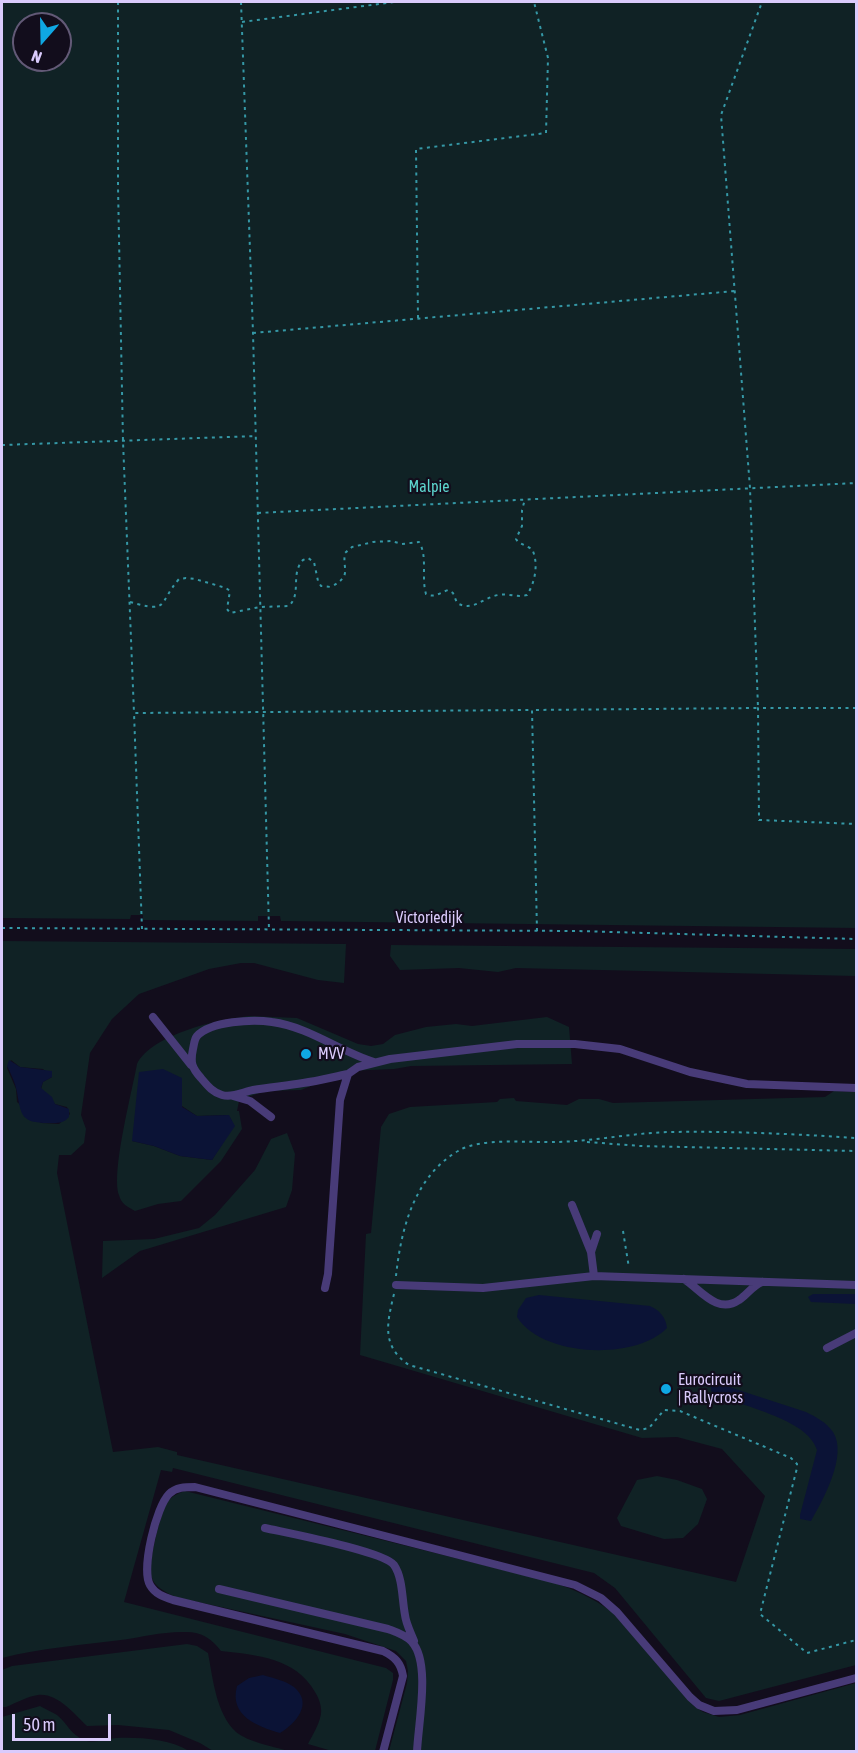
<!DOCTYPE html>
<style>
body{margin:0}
#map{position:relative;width:858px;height:1753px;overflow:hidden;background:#120d1c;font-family:"Asap Condensed",sans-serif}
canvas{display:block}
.frame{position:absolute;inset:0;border:3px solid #dacbfc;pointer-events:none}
.north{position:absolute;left:12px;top:12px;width:60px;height:60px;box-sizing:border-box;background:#120d1c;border:2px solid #625976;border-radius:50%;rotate:200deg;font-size:16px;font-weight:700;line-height:24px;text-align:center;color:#dacbfc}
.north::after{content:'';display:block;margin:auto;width:21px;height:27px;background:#0fa7e3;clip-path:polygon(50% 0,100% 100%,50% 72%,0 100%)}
.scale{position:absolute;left:12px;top:1714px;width:99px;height:27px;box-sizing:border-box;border:3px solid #dacbfc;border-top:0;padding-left:8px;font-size:18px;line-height:21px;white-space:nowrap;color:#dacbfc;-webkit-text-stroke:4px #120d1c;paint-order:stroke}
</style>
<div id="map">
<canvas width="858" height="1753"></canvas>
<div class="frame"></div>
<div class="north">N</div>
<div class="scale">50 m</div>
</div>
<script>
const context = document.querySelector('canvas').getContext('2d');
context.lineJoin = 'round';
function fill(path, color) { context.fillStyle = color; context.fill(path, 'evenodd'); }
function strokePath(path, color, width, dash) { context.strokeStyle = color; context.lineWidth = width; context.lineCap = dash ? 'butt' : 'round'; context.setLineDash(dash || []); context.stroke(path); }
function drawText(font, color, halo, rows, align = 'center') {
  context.font = font + ' "Asap Condensed",sans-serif'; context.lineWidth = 4.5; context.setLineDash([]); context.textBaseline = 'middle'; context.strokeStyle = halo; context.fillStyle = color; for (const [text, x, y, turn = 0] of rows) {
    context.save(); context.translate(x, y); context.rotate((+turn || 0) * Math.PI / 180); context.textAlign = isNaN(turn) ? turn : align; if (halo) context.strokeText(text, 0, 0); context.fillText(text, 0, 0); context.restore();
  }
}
const green = new Path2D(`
 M2 2H856V928L281 921 280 916H258V921L143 920V915H131L130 919 2 918ZM24 24H60V60H24Z
 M2 941 346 944 344 983 318 980 254 963H241L209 969 139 994 112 1019 90 1053 81 1115 86 1129 84 1143 71 1155H59L57 1173 113 1452 158 1447 177 1452V1455L736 1582 765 1496 722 1449 677 1437 642 1438 360 1355 366 1234 371 1233 381 1127 389 1114 410 1107 497 1102 500 1099 514 1098 516 1101 567 1105 579 1099H599L613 1103 825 1097 834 1091 856 1092V1665L719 1701 706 1698 615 1588 594 1573 173 1468 172 1472 161 1470 124 1602 386 1668 393 1673V1680L375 1751H332L308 1744C313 1734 319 1725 321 1714 322 1707 319 1698 315 1692 296 1658 257 1655 221 1651 212 1639 202 1632 186 1632 165 1631 142 1637 121 1640 82 1645 40 1648 2 1658ZM11 1060 20 1067 43 1069 52 1077 43 1082 41 1089 55 1104 67 1107 70 1114 59 1124 41 1123 17 1102 16 1089 7 1068Z
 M391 945 856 949V976L516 968 498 972 459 968 400 970 390 956Z
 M250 1016 297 1018 358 1044 371 1046 383 1044 395 1035 426 1027 456 1024 472 1026 547 1017 569 1027 572 1064 411 1066 394 1069 347 1071 301 1090 265 1091 248 1097 241 1091 237 1111H239L242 1129 221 1161 181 1201 158 1204 135 1211C128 1207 121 1204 119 1195 111 1172 132 1092 137 1064 152 1034 219 1019 250 1016ZM182 1106 197 1116 228 1115 234 1125 212 1160 180 1156 154 1146 132 1141Z
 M287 1133 295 1154 292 1190 286 1207 140 1251 102 1278 103 1241 154 1239 199 1228 215 1215 255 1170 271 1139Z
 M657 1476 677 1480 702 1489 707 1499 698 1524 683 1538 664 1539 621 1526 617 1518 637 1480Z
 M185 1491 552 1582C575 1590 593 1598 612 1612L694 1706 703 1712 719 1717 740 1715 856 1683V1751H389L407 1683 408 1671 406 1661 396 1651 345 1634 175 1597C166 1592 154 1587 151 1576 148 1563 161 1510 169 1500 174 1495 179 1493 185 1491Z
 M187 1644 197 1646 208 1653C213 1679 216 1713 236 1732 248 1742 274 1747 289 1751H213L200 1743 169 1730 118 1725 87 1726C74 1714 58 1693 38 1695 28 1696 16 1703 6 1707H2V1670L12 1666Z
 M40 1706C45 1709 52 1712 57 1715 67 1723 71 1735 84 1740 94 1744 106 1739 116 1738 139 1737 170 1739 189 1751H2V1717Z`);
const water = new Path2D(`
 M9 1060 20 1067 52 1071V1077L43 1082 41 1088 52 1097 55 1104 69 1109V1117C63 1124 57 1123 48 1123 21 1123 21 1115 17 1092 15 1082 11 1074 7 1066Z
 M163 1069 182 1078V1107L197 1116 229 1115 235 1126 212 1160 180 1156 154 1146 132 1141 139 1072Z
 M813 1294H856V1304L811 1302 808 1297Z
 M539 1295 650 1306C659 1310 666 1317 667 1328 635 1361 542 1357 517 1317L518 1310 526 1298Z
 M717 1383 806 1412C816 1417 826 1422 833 1432 848 1455 823 1500 811 1521L800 1519V1515L817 1450C807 1417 738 1407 711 1391V1385Z
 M263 1675C273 1678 286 1681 294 1687 314 1704 295 1724 280 1733 257 1726 229 1716 237 1686L249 1678Z`);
const path = new Path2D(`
 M118 2V187L123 441 134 713
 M241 2 253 333 269 930
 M242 22 394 2
 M418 318 416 149 546 133 548 58 534 2
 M253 333 735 291
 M2 445 256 436
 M258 513 856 483
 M130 602C170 613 157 605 179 579L186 578 195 579 226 588 230 591 227 609 230 613 260 607 289 606C302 593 290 574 303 560L308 558 314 562 318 581 321 586 331 587C353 575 342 570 345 553L352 547 373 542 391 541 402 544 419 542C428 556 421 577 426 594 435 598 439 593 448 590L453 593 457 603C473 612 482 598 498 595 508 593 517 598 527 595 535 583 539 563 532 549L518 542 516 539 522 526V510L525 499
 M856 708H758L759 820 856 824
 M2 928 577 931 856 939
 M142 929 134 713 532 710
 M537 931 532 710 758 708 750 488 721 115 762 2
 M587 1142 641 1146 856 1151
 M623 1231 629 1268
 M396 1276C401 1229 414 1177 458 1151 480 1137 530 1143 557 1142 595 1141 632 1133 670 1132 732 1131 795 1134 856 1138
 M394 1294C387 1323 381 1346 409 1365L640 1430 649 1428 664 1410 680 1411 791 1458 797 1464V1468L760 1614 807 1653 856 1640`);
const service = new Path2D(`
 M153 1017 191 1065
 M348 1074C333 1077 318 1081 303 1083 286 1086 269 1087 253 1090 243 1092 232 1098 222 1095 212 1092 207 1085 201 1078 192 1068 190 1063 193 1049 194 1045 194 1040 197 1036 211 1021 253 1019 272 1022 309 1027 339 1051 374 1062
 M233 1096 250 1101 271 1117
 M572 1205 591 1252 594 1276
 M591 1252 597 1234
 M684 1279C700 1289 717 1315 739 1300 747 1295 752 1286 762 1282
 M396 1285 483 1288 594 1276 856 1285
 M325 1288 328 1274 340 1100 348 1074 358 1067 390 1059 517 1044H575L620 1049 690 1072 747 1084 856 1088
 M827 1348 856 1333
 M265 1528C287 1533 383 1551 394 1565 403 1578 402 1600 405 1615 406 1624 411 1633 414 1641
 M219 1589 388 1629C396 1632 406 1635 412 1642 431 1663 418 1724 417 1752
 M383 1752 403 1676C401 1663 395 1657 383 1651L173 1600C164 1597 155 1594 150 1585 141 1569 156 1507 169 1494 176 1487 185 1487 195 1487L575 1585 601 1598 617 1612 690 1697 699 1705 714 1711 737 1710 856 1678`);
const markers = [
 [306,1054,6,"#0fa7e3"],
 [666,1389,6,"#0fa7e3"]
];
const parkNames = [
 ["Malpie",429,487]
];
const streetNames = [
 ["Victoriedijk",429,918]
];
const poiNames = [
 ["MVV",318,1054],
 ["Eurocircuit",678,1380],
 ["| Rallycross",678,1398]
];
fill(green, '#102225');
fill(water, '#0b1336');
strokePath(path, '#3598a6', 2, [3, 4.5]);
strokePath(service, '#483b78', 8);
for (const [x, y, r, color] of markers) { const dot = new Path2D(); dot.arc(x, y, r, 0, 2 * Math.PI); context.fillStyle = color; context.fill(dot); strokePath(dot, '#120d1c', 2); }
drawText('16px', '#5dd5ce', '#120d1c', parkNames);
drawText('16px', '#dacbfc', '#120d1c', streetNames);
drawText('16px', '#dacbfc', '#120d1c', poiNames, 'left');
</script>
